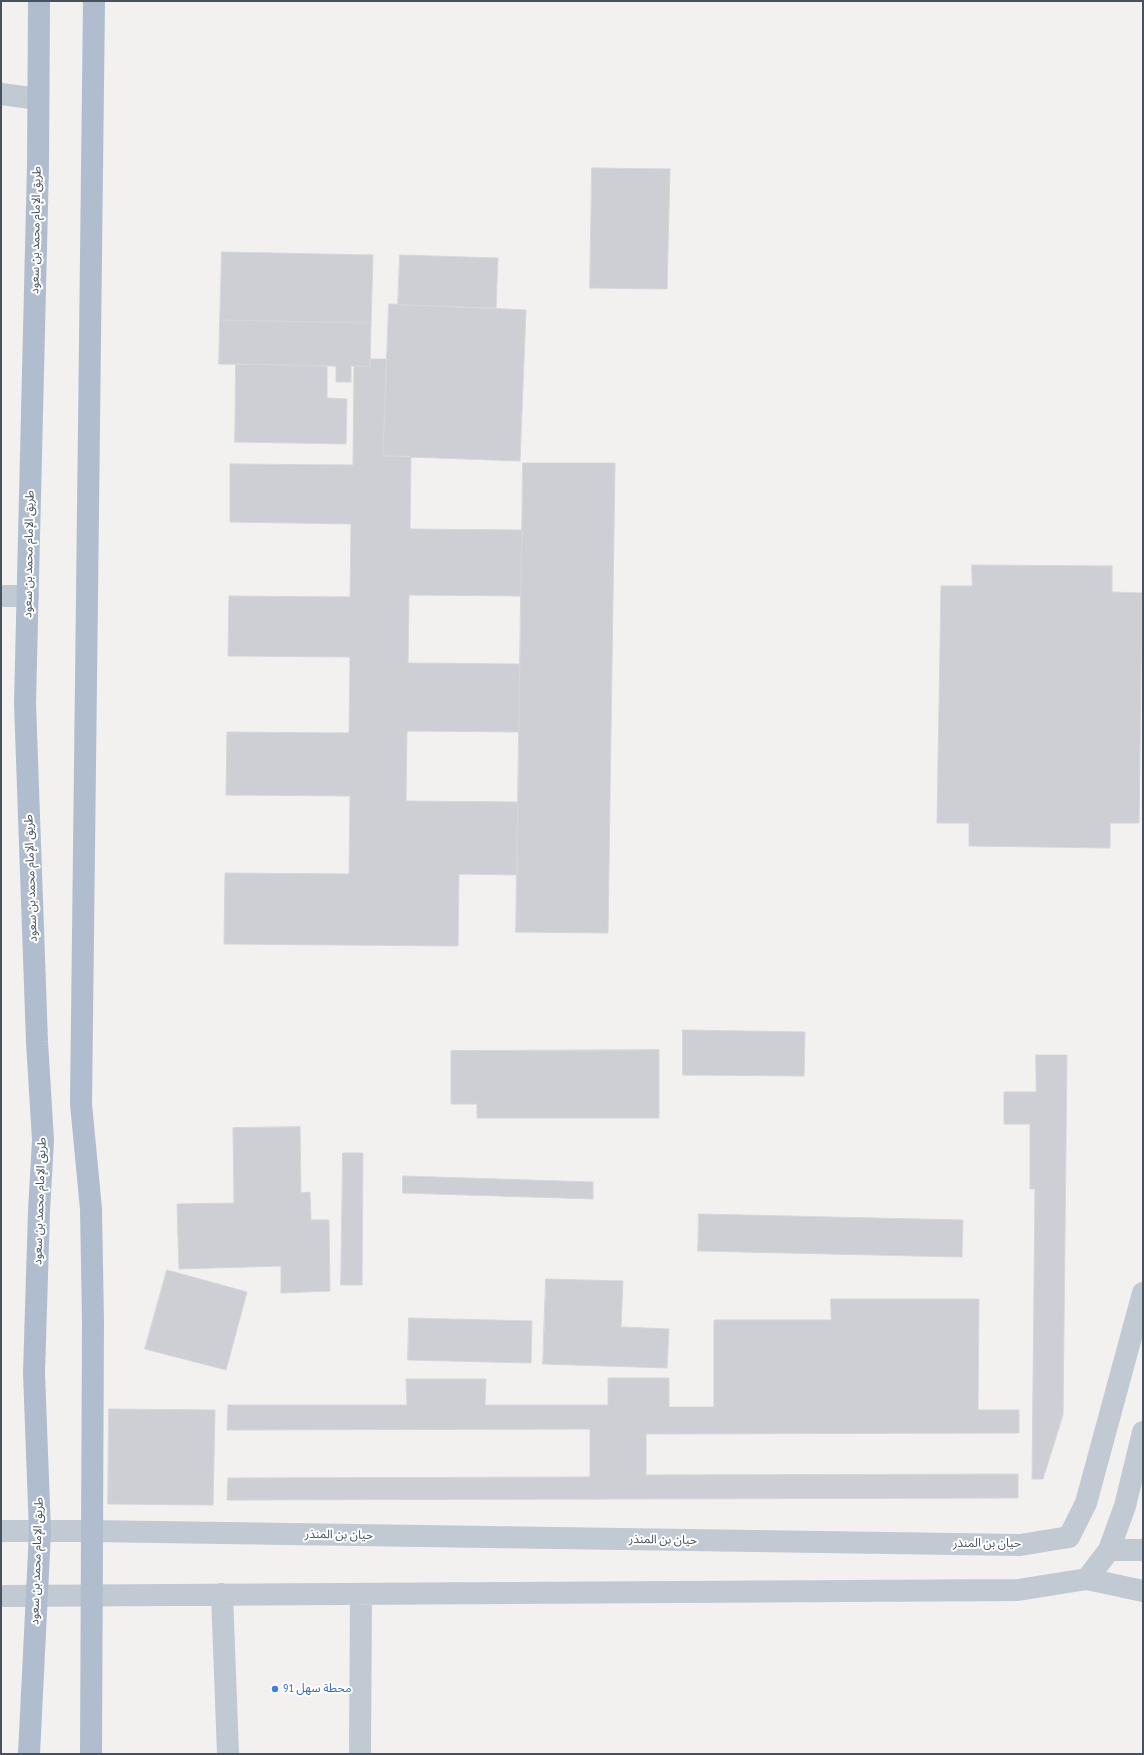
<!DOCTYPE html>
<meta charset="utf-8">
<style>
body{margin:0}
#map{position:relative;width:1144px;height:1755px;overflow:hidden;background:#f3f0f0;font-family:"PT Sans Narrow",sans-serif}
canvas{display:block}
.frame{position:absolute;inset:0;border:2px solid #48525e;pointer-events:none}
</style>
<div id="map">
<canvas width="1144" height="1755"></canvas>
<div class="frame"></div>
</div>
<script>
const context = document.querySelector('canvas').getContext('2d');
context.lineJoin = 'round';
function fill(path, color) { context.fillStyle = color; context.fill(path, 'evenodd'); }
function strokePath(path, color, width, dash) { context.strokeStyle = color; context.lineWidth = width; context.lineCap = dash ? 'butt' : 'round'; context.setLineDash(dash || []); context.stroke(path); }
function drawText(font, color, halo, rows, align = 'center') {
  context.font = font + ' "PT Sans Narrow","Noto Sans Arabic",sans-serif'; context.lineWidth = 4; context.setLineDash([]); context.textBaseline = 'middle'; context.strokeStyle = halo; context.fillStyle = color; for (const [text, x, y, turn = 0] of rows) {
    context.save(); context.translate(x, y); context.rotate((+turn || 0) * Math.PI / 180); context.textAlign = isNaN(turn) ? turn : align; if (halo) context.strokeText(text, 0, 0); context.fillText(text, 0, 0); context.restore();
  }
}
const building = new Path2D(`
 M592 168 670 169 667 289 590 288Z
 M222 252 373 255 371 323 220 320Z
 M400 255 498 258 496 308 398 305Z
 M389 304 526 310 520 461 383 456Z
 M220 320 371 323 370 367 351 366V382H336V366L219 364Z
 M371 359H387L383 456H411L410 529 522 530 521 596 409 595 408 663 520 664 519 732 407 731 406 801 518 802 517 875 459 874 458 946 224 944 225 873 349 874 350 796 226 795 227 732 349 733 350 657 228 656 229 596 350 597 351 524 230 522V464L353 465 354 366 370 367Z
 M236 364 327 366V398L347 399 346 444 235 442Z
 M523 463H615L608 933 516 932Z
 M972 565 1112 566V592L1142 593 1139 823H1110V848L969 846V823H937L941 586H972Z
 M683 1030 805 1032 804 1076 683 1075Z
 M659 1050V1118H477V1104H451V1051Z
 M1036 1055H1067L1063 1415 1043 1479H1032L1035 1189H1030V1124H1004V1092H1036Z
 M300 1127 301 1193 310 1192 311 1220H329L330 1291 281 1293V1266L179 1269 177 1204 234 1203 233 1128Z
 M343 1153H363L362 1285H341Z
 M403 1176 593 1182V1199L403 1193Z
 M699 1214 963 1220 962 1257 698 1251Z
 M167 1270 247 1292 226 1370 145 1349Z
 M546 1279 623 1281 621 1327 669 1329 667 1368 543 1364Z
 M831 1299H979L978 1410H1019V1433L646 1434V1475L1018 1474V1498L227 1500 228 1478 590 1477V1429L227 1430 228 1405H407L406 1379H486L485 1405H608V1378H669V1407H714V1320H831Z
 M409 1318 532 1321 531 1363 408 1360Z
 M109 1409 215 1410 213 1505 108 1504Z`);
const minor = new Path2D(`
 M1 94 38 99
 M1 596H28
 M1 1531H91L1020 1545 1069 1537 1086 1503 1143 1293
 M1109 1550H1143
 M1087 1579 1143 1591
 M222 1594 228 1754
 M1 1596 1018 1590 1087 1579 1109 1550 1125 1506 1143 1432
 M360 1754 361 1594`);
const major = new Path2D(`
 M29 1754 40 1532 34 1373 39 1211 43 1140 37 1042 25 703 38 165 39 1
 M91 1754 93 1322 91 1209 81 1104 94 1`);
const markers = [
 [275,1689,4,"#3f7fe0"]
];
const streetNames = [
 ["طريق الإمام محمد بن سعود",36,230,-89],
 ["طريق الإمام محمد بن سعود",29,554,-89],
 ["طريق الإمام محمد بن سعود",31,878,-92],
 ["طريق الإمام محمد بن سعود",40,1201,-88],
 ["حيان بن المنذر",339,1535,1],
 ["حيان بن المنذر",663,1540,1],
 ["حيان بن المنذر",987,1544],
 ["طريق الإمام محمد بن سعود",37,1561,-88]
];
const shopNames = [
 ["محطة سهل 91",283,1689]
];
fill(building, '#cdcfd5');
strokePath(building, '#d4d6db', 1);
strokePath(minor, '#c1c9d2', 22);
strokePath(major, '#b0bdcf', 22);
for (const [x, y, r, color] of markers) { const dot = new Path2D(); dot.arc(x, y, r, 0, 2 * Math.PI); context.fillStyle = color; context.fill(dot); strokePath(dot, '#fff', 1.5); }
drawText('12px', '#48525e', '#fff', streetNames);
drawText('12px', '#366cbe', '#fff', shopNames, 'left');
</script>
